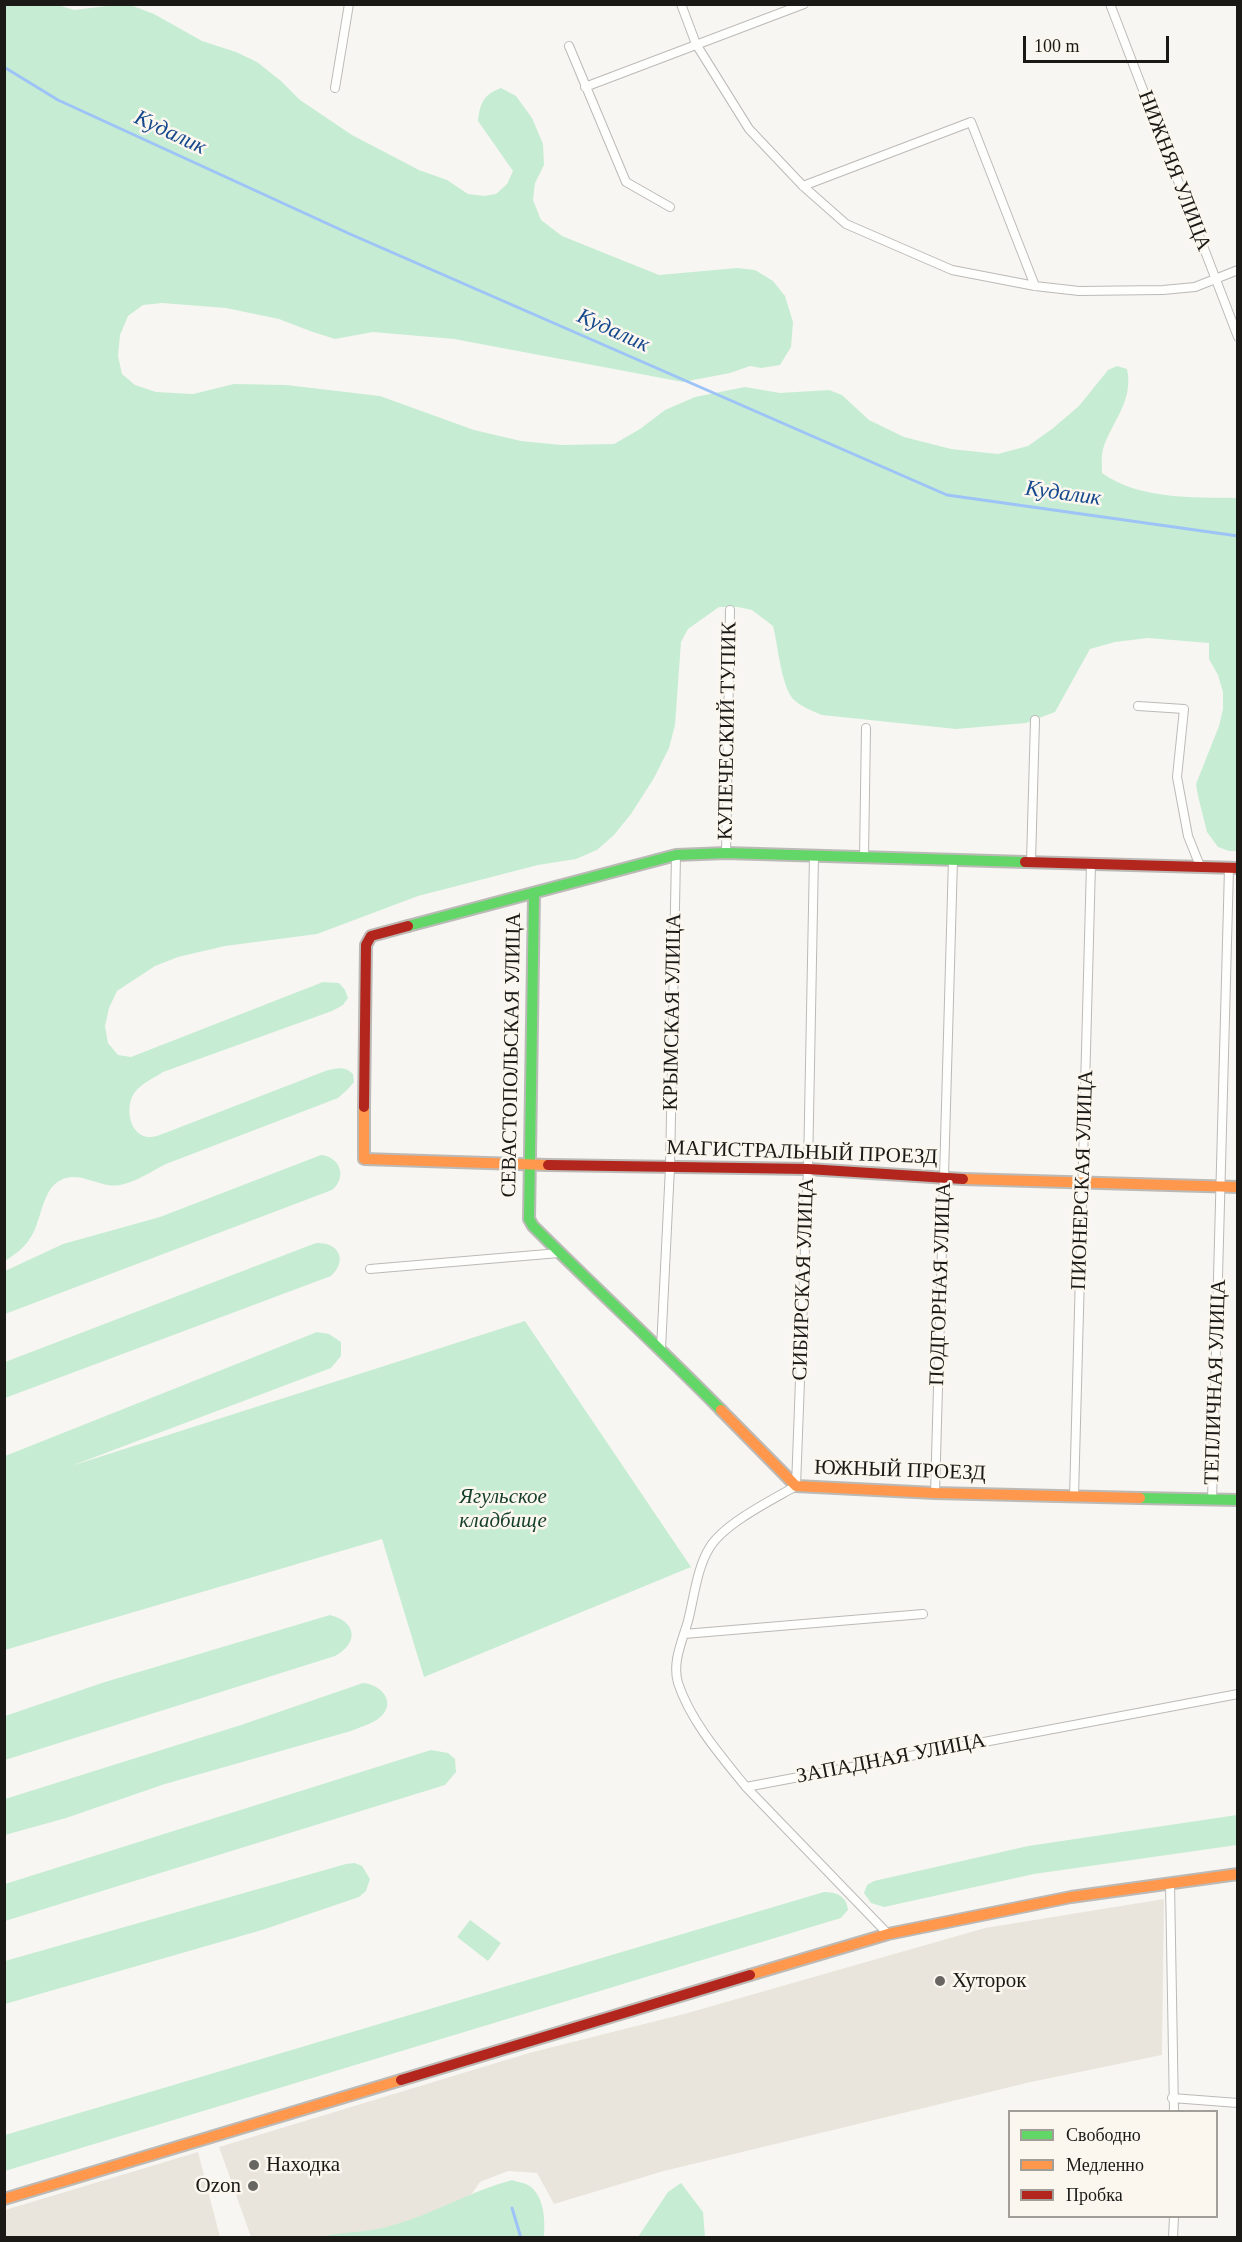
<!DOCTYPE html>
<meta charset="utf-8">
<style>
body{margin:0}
#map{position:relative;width:1242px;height:2242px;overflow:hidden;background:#f8f6f2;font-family:"Times New Roman",serif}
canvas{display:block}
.frame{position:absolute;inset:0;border:6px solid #1a1916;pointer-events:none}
.legend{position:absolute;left:1008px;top:2110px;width:210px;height:108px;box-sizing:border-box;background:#fbf7ef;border:2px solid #a19e98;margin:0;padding:8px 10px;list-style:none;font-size:18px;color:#1a1916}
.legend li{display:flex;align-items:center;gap:12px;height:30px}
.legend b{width:30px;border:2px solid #a19e98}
.scale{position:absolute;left:1023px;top:36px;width:146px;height:27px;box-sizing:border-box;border:3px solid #1a1916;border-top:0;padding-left:8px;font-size:18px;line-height:21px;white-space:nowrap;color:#1a1916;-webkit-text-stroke:4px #fbf7ef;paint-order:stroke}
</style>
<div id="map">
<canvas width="1242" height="2242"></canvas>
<div class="frame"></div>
<ul class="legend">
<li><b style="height:8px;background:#63d668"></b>Свободно</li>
<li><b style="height:8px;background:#ff974d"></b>Медленно</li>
<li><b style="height:8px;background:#b3261e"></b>Пробка</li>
</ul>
<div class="scale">100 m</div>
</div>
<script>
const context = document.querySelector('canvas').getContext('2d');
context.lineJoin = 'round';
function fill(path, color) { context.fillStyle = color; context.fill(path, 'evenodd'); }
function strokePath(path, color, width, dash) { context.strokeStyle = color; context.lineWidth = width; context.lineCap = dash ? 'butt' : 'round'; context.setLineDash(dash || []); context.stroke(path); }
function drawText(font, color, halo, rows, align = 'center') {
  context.font = font + ' "Times New Roman",serif'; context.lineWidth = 5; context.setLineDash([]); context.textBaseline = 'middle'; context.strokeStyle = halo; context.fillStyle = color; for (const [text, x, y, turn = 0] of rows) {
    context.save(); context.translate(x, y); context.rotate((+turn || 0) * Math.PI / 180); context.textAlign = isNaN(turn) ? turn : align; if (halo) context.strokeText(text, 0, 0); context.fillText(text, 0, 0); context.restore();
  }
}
const built = new Path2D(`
 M1164 1899 1162 2055 1031 2082 664 2171 554 2204 537 2173 508 2171 480 2182 442 2237H251L219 2147 529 2053 684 2014 985 1928Z
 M198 2152 220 2237H5V2210Z`);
const green = new Path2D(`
 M5 5H58L74 10 115 5 133 6 154 14 202 41 236 52 257 62 281 81 300 100 352 135 419 170 447 180 468 194 484 196 496 194 507 184 513 171 478 121C480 103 484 94 501 88L516 96 532 118 543 144 544 165 535 183 533 200 541 220 562 236 659 275 737 268 755 270 773 281 785 296 793 322 791 347 780 365 761 368 750 366 730 373 683 382 454 339 373 332 335 339 310 331 279 319 226 308 162 303 143 305 128 316 120 335 118 356 122 374 135 385 156 392 193 394 234 384 286 385 380 396 474 430 521 441 561 445 614 444 640 429 665 410 695 397 745 387 780 393 829 390 842 395 869 420 904 437 951 449 998 454 1028 446 1052 429 1079 406 1108 370 1117 366 1127 369C1134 401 1112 421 1103 449 1101 457 1102 466 1102 473 1140 500 1193 497 1237 498V851H1229L1218 847 1207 832 1198 796 1196 784 1219 726 1223 709V692L1218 675 1209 659V643L1148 638 1115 642 1090 649 1055 712 1026 723 956 729 822 715C812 711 800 706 793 699 781 685 778 645 773 626L752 610 738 607H719L688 629 681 642 675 725 669 748 654 778 631 814 614 835 597 850 576 859 538 865 418 896 317 934 225 946 178 957 155 966 117 991 109 1008 105 1026 108 1043 118 1055 131 1057 323 982 339 983 345 990 348 998 343 1005 332 1011 163 1072C154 1078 142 1083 135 1092 124 1106 129 1138 151 1137 156 1137 161 1134 165 1133L328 1070C338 1068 345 1066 353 1074L354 1082 347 1090 338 1098 166 1164C152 1171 136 1182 120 1185 100 1189 80 1170 61 1180 41 1189 42 1223 29 1240 23 1249 14 1255 5 1261Z
 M321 1155C341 1157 347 1178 332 1190L5 1314V1271L63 1244 160 1217Z
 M316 1243C339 1242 348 1260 331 1276L5 1398V1362Z
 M525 1321 691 1567 424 1677 382 1539 5 1650V1456L317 1332 329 1334 341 1342V1356L331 1368 71 1466Z
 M330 1615C357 1622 359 1643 335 1656L5 1760V1716L105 1682Z
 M363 1683C383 1685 398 1704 378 1719 371 1724 360 1727 351 1731L165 1784 66 1818 5 1835V1799L241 1725Z
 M431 1750 448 1753 455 1759 456 1772 445 1785 5 1921V1884Z
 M1237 1815V1845L1034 1874 884 1907 871 1903 864 1893 867 1885 874 1881 1028 1846Z
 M355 1863 362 1866 370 1879 366 1891 359 1897 262 1930 5 2004V1961L346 1864Z
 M824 1892C836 1892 847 1896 848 1910L841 1918 5 2171V2135Z
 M470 1920 501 1943 488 1961 457 1937Z
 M512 2180C517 2182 527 2183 531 2187 545 2199 545 2221 544 2237H321C344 2231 367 2233 390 2226 432 2215 470 2191 512 2180Z
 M681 2183 703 2212 705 2237H638L668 2192Z`);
const stream = new Path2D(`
 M4 67 58 100 350 234 947 495 1238 536
 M512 2208 521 2238`);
const street = new Path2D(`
 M681 4 696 44 749 129 803 186 846 224 952 270 1035 286 1079 291 1163 290 1195 287 1238 270
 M1110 4 1238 337
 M569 46 626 182 670 207
 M585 87 804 4
 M335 88 349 4
 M803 186 971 122 1035 286
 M1138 706 1184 709 1177 777 1188 836 1200 866
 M726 853 730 610
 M864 857 866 728
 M1031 862 1035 720
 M370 1269 559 1253
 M661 1349 670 1167 676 855
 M935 1493 953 859
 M1074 1497 1091 864
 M1212 1500 1229 868
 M684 1634 923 1614
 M746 1787C721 1756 691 1722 678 1683 672 1662 682 1642 688 1621 694 1598 697 1567 710 1547 725 1523 772 1500 796 1486L808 1169 814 856
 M1170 1883 1174 2112
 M888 1934 746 1787 1238 1694
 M1172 2098 1238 2103
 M1173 2238 1174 2216`);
const fast = new Path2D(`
 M534 893 529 1219 533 1226C595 1288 660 1348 721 1410
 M408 926 676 855 726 853 1025 862
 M1140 1498 1238 1500`);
const slow = new Path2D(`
 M364 1107V1159L548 1165
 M963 1179 1238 1187
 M721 1410 796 1486 935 1493 1140 1498
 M750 1975 888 1934 1071 1897 1238 1874
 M4 2199 401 2080`);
const jam = new Path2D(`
 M1025 862 1238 868
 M364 1107 366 945 371 936 408 926
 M548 1165 808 1169 963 1179
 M401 2080 750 1975`);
const markers = [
 [940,1981,6,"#686663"],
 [254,2165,6,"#686663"],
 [253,2186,6,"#686663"]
];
const streetNames = [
 ["НИЖНЯЯ УЛИЦА",1174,171,69],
 ["КУПЕЧЕСКИЙ ТУПИК",728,731,-89],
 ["КРЫМСКАЯ УЛИЦА",673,1012,-89],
 ["СЕВАСТОПОЛЬСКАЯ УЛИЦА",512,1055,-89],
 ["МАГИСТРАЛЬНЫЙ ПРОЕЗД",802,1153,2],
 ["ПИОНЕРСКАЯ УЛИЦА",1083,1180,-88],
 ["СИБИРСКАЯ УЛИЦА",804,1279,-88],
 ["ПОДГОРНАЯ УЛИЦА",941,1284,-88],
 ["ТЕПЛИЧНАЯ УЛИЦА",1216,1382,-88],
 ["ЮЖНЫЙ ПРОЕЗД",900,1471,2],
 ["ЗАПАДНАЯ УЛИЦА",891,1759,-11]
];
const parkNames = [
 ["Ягульское",503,1497],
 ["кладбище",503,1521]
];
const poiNames = [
 ["Хуторок",952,1981],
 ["Находка",266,2165],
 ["Ozon",241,2186,"right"]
];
const waterNames = [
 ["Кудалик",170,133,25],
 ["Кудалик",613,331,24],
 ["Кудалик",1063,494,8]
];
fill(built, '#eae5dc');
fill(green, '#c6edd3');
strokePath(stream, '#9dc3f7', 3);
strokePath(street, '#bcbab7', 10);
strokePath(fast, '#bcbab7', 14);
strokePath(slow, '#bcbab7', 14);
strokePath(jam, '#bcbab7', 14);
strokePath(street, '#fefefd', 8);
strokePath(fast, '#63d668', 10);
strokePath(slow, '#ff974d', 10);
strokePath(jam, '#b3261e', 10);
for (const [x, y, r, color] of markers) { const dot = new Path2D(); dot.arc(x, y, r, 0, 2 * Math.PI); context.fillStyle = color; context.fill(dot); strokePath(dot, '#fbf7ef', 2); }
drawText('21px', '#1a1916', '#fbf7ef', streetNames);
drawText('italic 21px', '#143f29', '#fbf7ef', parkNames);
drawText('21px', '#1a1916', '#fbf7ef', poiNames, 'left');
drawText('italic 22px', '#15488c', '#fbf7ef', waterNames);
</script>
